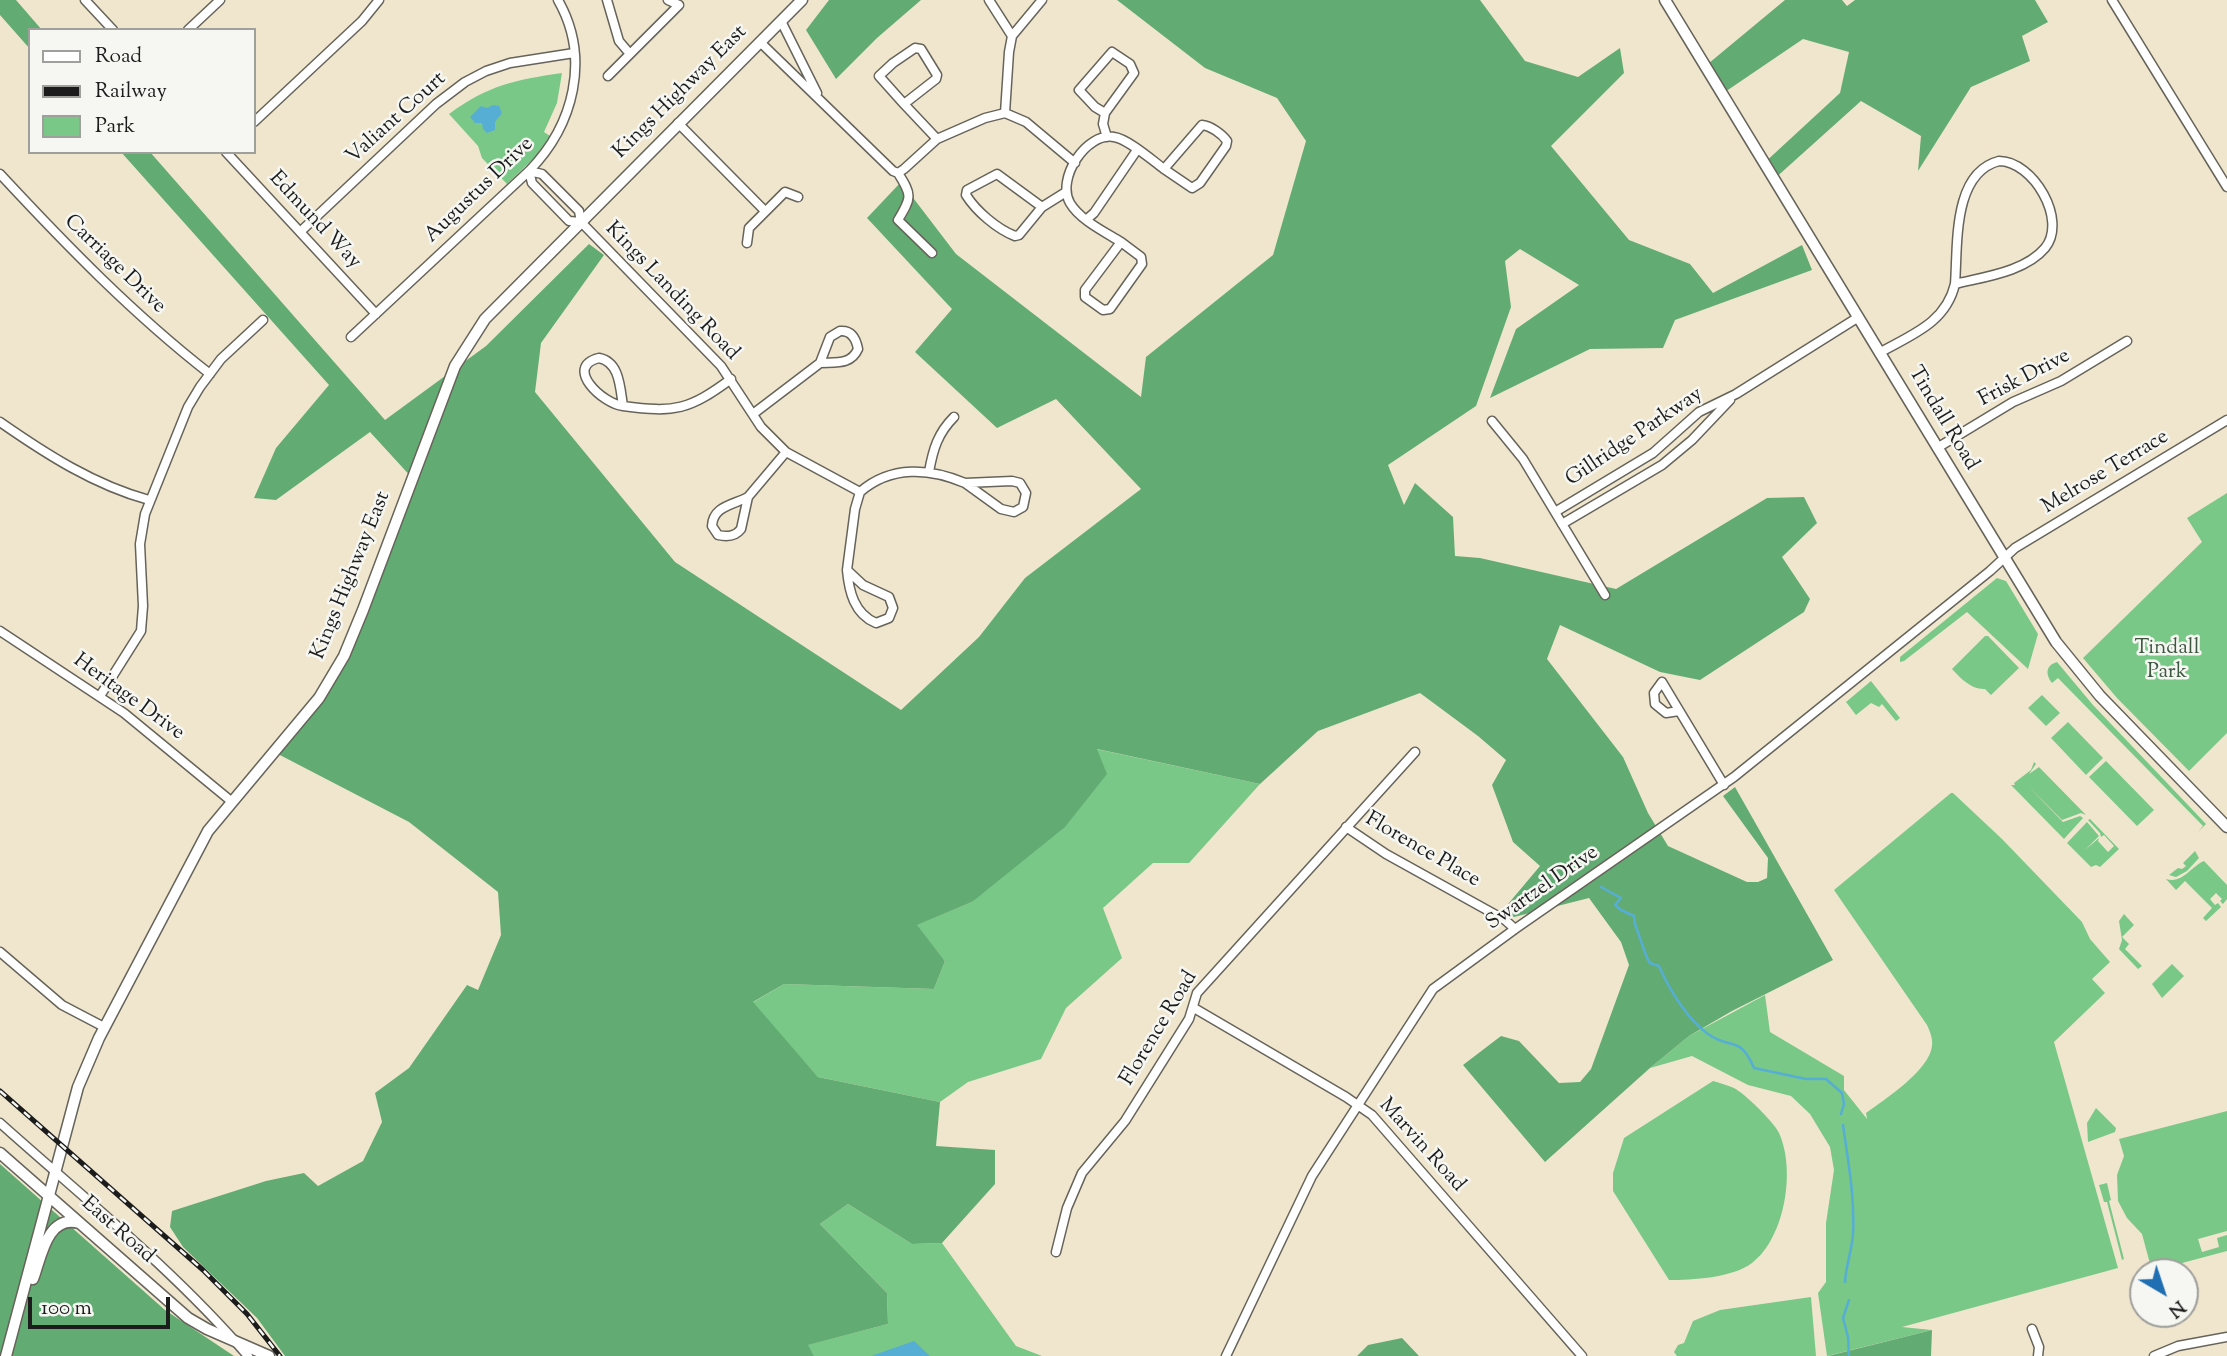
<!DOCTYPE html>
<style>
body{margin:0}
#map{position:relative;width:2227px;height:1356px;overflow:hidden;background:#f0e6ce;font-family:"Sorts Mill Goudy",serif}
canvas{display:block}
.legend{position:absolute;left:28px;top:28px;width:228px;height:126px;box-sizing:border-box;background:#f6f6f2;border:2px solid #9f9f9c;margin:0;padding:9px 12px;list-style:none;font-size:21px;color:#1c1c1c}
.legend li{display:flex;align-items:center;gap:14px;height:35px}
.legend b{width:35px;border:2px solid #9f9f9c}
.north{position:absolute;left:2129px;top:1258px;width:70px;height:70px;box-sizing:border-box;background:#f6f6f2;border:2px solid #9f9f9c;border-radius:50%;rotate:141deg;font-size:19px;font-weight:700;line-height:28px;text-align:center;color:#1c1c1c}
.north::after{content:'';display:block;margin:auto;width:24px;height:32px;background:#1f6fb2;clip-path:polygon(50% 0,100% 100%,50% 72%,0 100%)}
.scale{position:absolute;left:28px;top:1297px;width:142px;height:32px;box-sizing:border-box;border:4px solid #1c1c1c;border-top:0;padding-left:9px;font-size:21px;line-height:24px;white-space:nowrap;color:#1c1c1c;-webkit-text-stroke:5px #f6f6f2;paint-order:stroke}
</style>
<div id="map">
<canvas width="2227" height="1356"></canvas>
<ul class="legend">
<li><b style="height:9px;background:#fff"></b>Road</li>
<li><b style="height:9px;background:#1c1c1c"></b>Railway</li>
<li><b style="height:19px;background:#79c887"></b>Park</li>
</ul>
<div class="north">N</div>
<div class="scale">100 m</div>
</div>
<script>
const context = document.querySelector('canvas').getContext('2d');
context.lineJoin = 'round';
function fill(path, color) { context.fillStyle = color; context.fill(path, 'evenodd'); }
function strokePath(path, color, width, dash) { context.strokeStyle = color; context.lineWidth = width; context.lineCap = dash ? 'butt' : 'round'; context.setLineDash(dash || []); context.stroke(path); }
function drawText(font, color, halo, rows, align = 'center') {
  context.font = font + ' "Sorts Mill Goudy",serif'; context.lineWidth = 5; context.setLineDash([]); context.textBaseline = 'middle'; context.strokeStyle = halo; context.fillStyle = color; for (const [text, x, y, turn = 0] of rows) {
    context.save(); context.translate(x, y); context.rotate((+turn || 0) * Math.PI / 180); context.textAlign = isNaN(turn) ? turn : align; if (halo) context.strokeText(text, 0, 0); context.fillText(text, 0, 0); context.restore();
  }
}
const green = new Path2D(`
 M562 73 557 103 544 132 550 136 539 153 507 184 482 158 478 146 449 114C489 85 514 80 562 73Z
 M2227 493V733L2189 771 2117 698 2083 658 2202 542 2187 518Z
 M1997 578 2006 581 2038 634 2028 669 1967 612 1904 661 1900 662V657Z
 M1985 636H1988L2019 668 1991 695 1985 689C1972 690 1960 678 1952 669Z
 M2057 662 2093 705 2206 824 2198 832 2203 826 2058 678 2052 683C2045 674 2046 665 2057 662Z
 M1871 681 1900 718 1896 721 1882 704 1879 707 1871 703 1856 715 1846 702Z
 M2042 695 2060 713 2046 726 2028 708Z
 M2068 722 2103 758 2086 775 2051 738Z
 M1096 749 1260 784 1189 863H1153L1103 908 1122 958 1066 1008 1041 1059 968 1082 940 1102 818 1077 752 1003 784 984 934 989 945 961 916 925 972 902Z
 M2106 761 2154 810 2137 826 2089 777Z
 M2034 762 2036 764 2029 774 2039 767 2086 815 2081 813 2062 820 2029 787 2063 822 2080 816 2083 818 2064 839 2011 785H2015L2014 783 2031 770Z
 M1951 793H1953L2002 839 2082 922 2090 939 2110 962 2092 979 2105 993 2054 1042 2118 1268 1902 1327 1932 1330 1827 1356 1818 1293 1826 1282V1223L1834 1170 1830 1147 1810 1114 1791 1096 1748 1085 1692 1056 1650 1068 1689 1036 1765 995 1770 1032 1844 1076V1090L1867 1119 1866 1113C1885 1099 1929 1071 1932 1046 1933 1038 1930 1032 1927 1025L1834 890Z
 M2090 819 2119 849 2100 867 2096 865 2091 867 2067 843 2087 822 2099 836 2085 850 2099 838 2098 841 2108 852 2114 846 2104 835 2101 837 2100 833 2088 820Z
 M2195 851 2199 858 2187 871 2176 877 2169 875 2178 868 2182 869 2186 866 2183 863Z
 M2204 861 2227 885V899L2223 904 2220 901 2222 899 2216 893 2210 899 2215 905 2218 903 2221 907 2206 921 2203 918 2212 908 2185 881 2176 890 2166 879C2183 884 2190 867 2204 861Z
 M2124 914 2134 925 2122 937 2129 944 2125 949 2142 966 2138 969 2119 949 2122 940 2119 921Z
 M2172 964 2184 976 2162 998 2152 984Z
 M1713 1081C1720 1083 1727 1085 1734 1088 1744 1093 1774 1122 1779 1133 1796 1170 1785 1238 1752 1263 1732 1278 1692 1280 1669 1280L1613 1191V1173L1624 1138Z
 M2096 1108 2116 1128 2115 1132 2088 1142 2087 1123Z
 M2227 1111V1231L2198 1239 2202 1252 2219 1247 2217 1238 2227 1235V1251L2152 1271 2142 1234 2127 1218 2118 1201 2117 1175 2124 1156 2119 1139Z
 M2107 1183 2111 1200 2109 1201 2124 1259 2122 1260 2107 1202H2104L2099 1185Z
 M848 1204 912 1244 942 1243 1016 1346 1042 1356H814L807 1345 888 1324 887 1293 820 1224Z
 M1811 1297 1816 1356H1677L1674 1352 1678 1345 1684 1343 1693 1321 1720 1310Z`);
const forest = new Path2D(`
 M0 0H16L42 30H30V49L0 15Z
 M829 0H921L877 38 836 79 806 30Z
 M1117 0H1480L1525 61 1578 77 1620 48 1624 73 1551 146 1629 240 1690 264 1713 293 1802 245 1812 270 1675 320 1663 348 1590 349 1490 398 1516 329 1579 285 1520 249 1505 261 1511 307 1476 406 1388 465 1404 505 1415 483 1453 517 1455 556 1480 558 1616 589 1767 498 1804 497 1817 523 1782 557 1810 599 1804 612 1700 680 1660 672 1560 625 1547 659 1623 757 1648 813 1668 846 1747 882H1758L1767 878 1768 858 1723 796 1735 787 1833 960 1732 1011 1689 1036 1650 1068 1545 1162 1463 1065 1501 1036 1519 1041 1559 1083 1580 1082 1591 1069 1629 965 1621 942 1589 898 1514 917 1503 910 1540 866 1513 842 1492 785 1506 760 1478 736 1420 693 1318 731 1260 784 1097 749 1107 774 1065 827 972 902 917 925 945 961 934 989 784 984 753 1002 818 1077 940 1102 936 1146 995 1150V1184L942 1243 912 1244 848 1204 820 1224 887 1293 888 1324 808 1345 814 1356H285L257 1318 183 1247 170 1227 172 1211 266 1181 304 1173 318 1186 363 1161 382 1122 375 1093 409 1068 467 985 478 990 501 935 498 892 409 822 276 753 334 668 414 480 370 432 276 500 254 498 276 448 329 385 121 152H150L385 420 486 346 589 244 604 255 541 343 535 392 675 562 901 710 979 637 1025 578 1141 489 1056 399 997 428 915 352 952 309 867 218 901 182 956 254 1141 397 1146 357 1273 255 1306 141 1277 98 1205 68Z
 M1785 0H1842L1847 6 1855 0H2035L2048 22 2022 36 2030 61 1971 87 1918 171 1921 136 1861 101 1772 181 1762 165 1840 93 1849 52 1803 39 1719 96 1703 68Z
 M0 1164 165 1310 234 1356H0Z
 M1932 1330 1931 1356H1828Z
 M1402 1338 1419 1356H1357L1368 1345Z`);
const water = new Path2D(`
 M493 105 499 106 502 113 495 122V130L487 133 483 129 482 123H475L470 117 481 106 487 108Z
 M914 1341 930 1356H871Z`);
const stream = new Path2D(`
 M1601 887 1621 898 1615 905 1621 910 1634 916 1635 924 1647 958 1650 963 1659 966C1669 989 1687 1019 1708 1034 1732 1051 1739 1034 1754 1068L1806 1079H1826L1842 1093 1844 1104 1841 1114
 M1843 1125C1848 1161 1855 1197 1853 1234 1852 1250 1846 1265 1845 1282
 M1849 1356 1848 1337 1843 1318 1849 1300`);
const minor = new Path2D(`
 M85 0 113 30
 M607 0 619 41 630 54 679 5 668 0
 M989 0 1012 36 1042 0
 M2112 0 2227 187
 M781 21 817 93
 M188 30 220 0
 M760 42 893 171 898 173 904 169 937 139 985 118 1005 113 1026 122 1075 163
 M915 48 921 49 937 75 936 79 904 104 879 76 893 63Z
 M1112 52 1130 64 1134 73 1105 113 1095 107 1079 90Z
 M608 76 630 54
 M904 104 937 139
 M1005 113 1009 52 1012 36
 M1105 113 1103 124 1107 137
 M254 122 362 21 379 0
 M678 123 765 211
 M1202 125C1211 126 1222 134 1227 141L1226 146 1200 183 1192 188 1164 169Z
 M226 152 376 314
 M1999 161C2033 161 2068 220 2045 248 2025 272 1983 277 1955 284 1958 246 1952 173 1999 161Z
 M529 171 542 174 579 211 581 222 569 221 532 183Z
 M898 173C912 195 912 197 898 220L932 253
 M0 174C66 245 133 314 210 374
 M997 174 1042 207 1019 235 1015 236C997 229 976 211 966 195L967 190Z
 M1042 207 1066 192
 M1087 219 1094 213 1137 150
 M581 222 721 366 761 427 786 452 860 492
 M300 232 436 104 465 82 486 71 510 63 574 53
 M1121 242C1105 232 1080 220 1070 203 1056 179 1086 132 1114 137 1128 139 1152 160 1164 169
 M1121 242 1141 257 1142 264 1110 309 1103 310 1085 297V290Z
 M747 243 749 228 785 192 798 197
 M840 331C851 330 856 338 858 349 851 365 836 362 820 363L830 337Z
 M351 337 529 171C574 125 591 58 558 0
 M1879 353C1911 335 1946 323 1955 284
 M599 358C620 362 620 388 623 406 603 404 563 367 599 358Z
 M623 406C675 413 689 410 731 379
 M753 414 820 363
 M1492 421 1523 459 1605 595
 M0 422C46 454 94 485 149 500
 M1937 448 2013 402 2061 381 2127 341
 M929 472C933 449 938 433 954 417
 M1012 481 1020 483 1026 493 1023 507 1014 512 1001 509 965 483Z
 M860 492C891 465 930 468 965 483
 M748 497 741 529C735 537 727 537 718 535L712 526C713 506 733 505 748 497Z
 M748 497 786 452
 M1555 512 1653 453 1699 412 1736 394 1857 318
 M1562 524 1662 465 1692 440 1730 400
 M847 570 863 585 889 597 893 608 889 618 876 623C854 614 849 591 847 570Z
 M847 570 855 509 860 492
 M0 631 124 713 231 801
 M100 696 141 631 143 606 140 544 145 514 188 407 200 387 221 359 263 320
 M1679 711 1666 713 1655 704 1654 693 1662 682 1724 785
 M1346 827 1386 854 1505 920 1515 929
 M0 952 62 1005 104 1027
 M1194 1008 1346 1097 1372 1115 1582 1356
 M0 1123C85 1199 174 1270 248 1356
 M1056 1252 1067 1208 1082 1173 1125 1121 1189 1019 1197 993 1415 752
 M2032 1329 2039 1347 2038 1356
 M1226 1356 1312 1176 1433 989 1515 929 1734 777 1990 571 2015 548 2227 420
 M2154 1356 2178 1346 2227 1337`);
const tertiary = new Path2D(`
 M1665 0 2056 642 2100 696 2227 827
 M0 1153 188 1318 207 1329 269 1356
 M33 1279C41 1258 47 1214 79 1223
 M6 1356 78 1087 99 1038 208 831 319 698 344 656 363 610 455 366 485 319 802 0`);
const rail = new Path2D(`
 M0 1091 203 1270 247 1314 280 1356`);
const streetNames = [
 ["Kings Highway East",681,93,-45],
 ["Valiant Court",397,119,-42],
 ["Augustus Drive",480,191,-44],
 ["Edmund Way",314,221,47],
 ["Carriage Drive",114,265,44],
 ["Kings Landing Road",671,292,46],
 ["Frisk Drive",2025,379,-28],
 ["Tindall Road",1942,419,59],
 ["Gillridge Parkway",1635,438,-34],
 ["Melrose Terrace",2106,473,-31],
 ["Kings Highway East",352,576,-68],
 ["Heritage Drive",128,698,36],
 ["Florence Place",1422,851,30],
 ["Swartzel Drive",1543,889,-35],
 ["Florence Road",1160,1029,-59],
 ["Marvin Road",1421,1146,48],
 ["East Road",117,1231,41]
];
const parkNames = [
 ["Tindall",2167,649],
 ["Park",2167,673]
];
fill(green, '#79c887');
fill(forest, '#62ac74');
fill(water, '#57aed4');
strokePath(stream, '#57aed4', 2.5);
strokePath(minor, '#66635a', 11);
strokePath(tertiary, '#66635a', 13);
strokePath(minor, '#fff', 8);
strokePath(tertiary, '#fff', 10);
strokePath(rail, '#1c1c1c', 5);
strokePath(rail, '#f6f6f2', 2.5, [8]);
drawText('21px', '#1c1c1c', '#f6f6f2', streetNames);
drawText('21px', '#3d5841', '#f6f6f2', parkNames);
</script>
